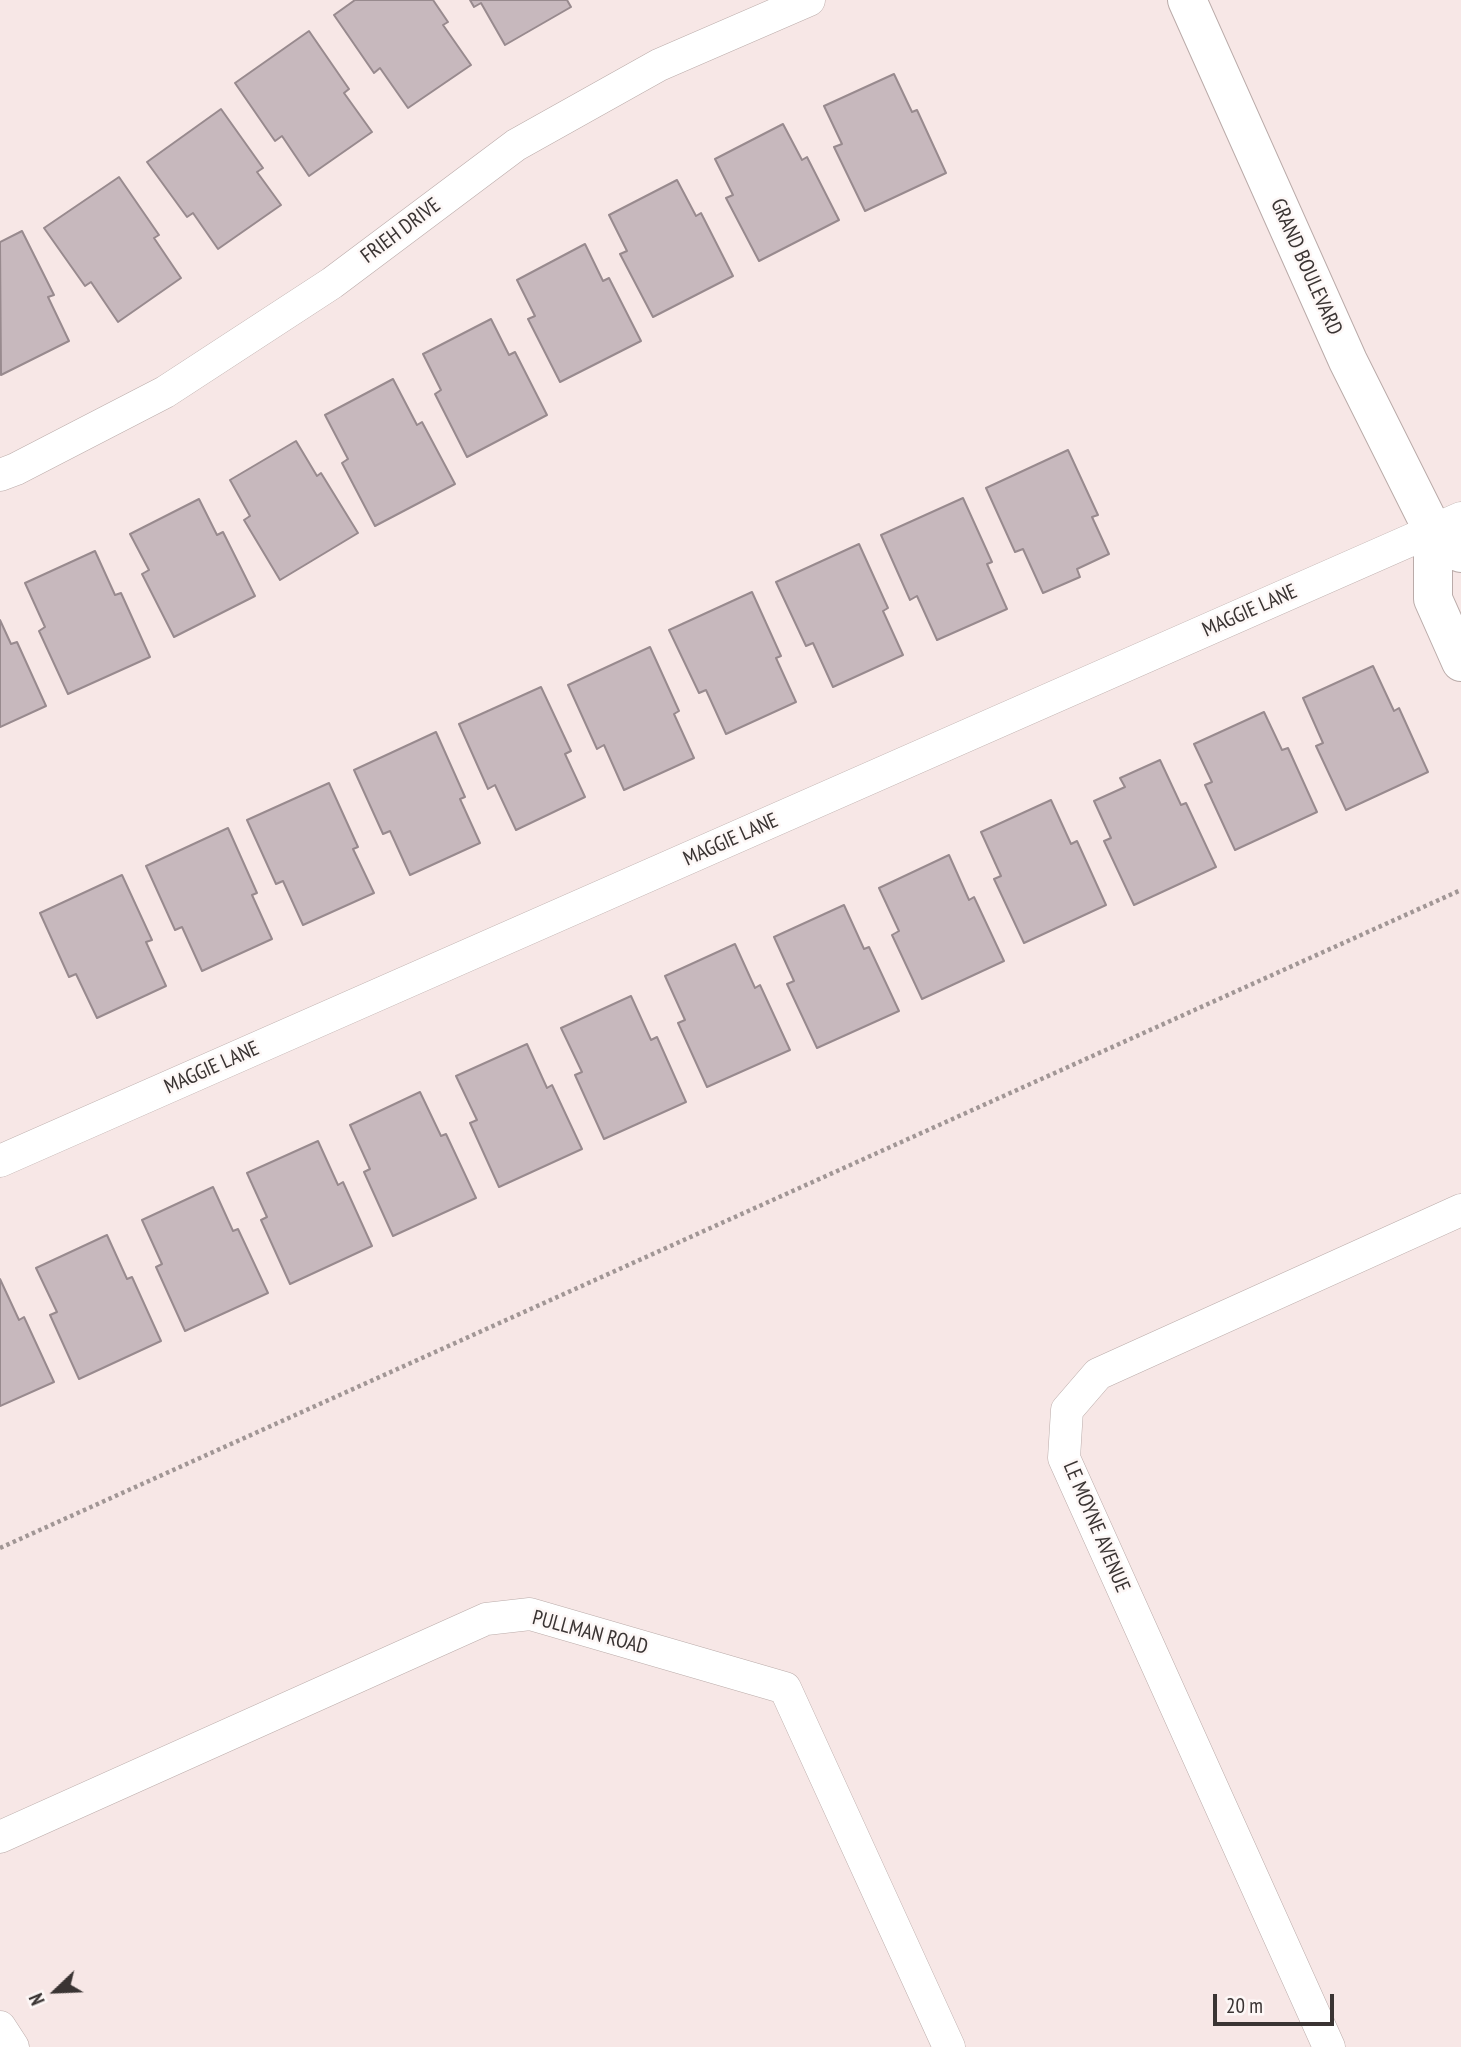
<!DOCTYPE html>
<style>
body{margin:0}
#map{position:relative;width:1461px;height:2047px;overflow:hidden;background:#f7e7e6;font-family:"PT Sans Narrow",sans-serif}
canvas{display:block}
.north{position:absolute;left:21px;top:1956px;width:70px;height:70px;-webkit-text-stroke:5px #fdf7f6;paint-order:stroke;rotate:247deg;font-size:19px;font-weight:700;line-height:28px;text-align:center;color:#3a3433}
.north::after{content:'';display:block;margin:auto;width:24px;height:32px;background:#3a3433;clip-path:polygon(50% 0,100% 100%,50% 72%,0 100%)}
.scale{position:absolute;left:1213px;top:1994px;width:121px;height:32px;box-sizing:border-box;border:4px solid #3a3433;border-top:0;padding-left:9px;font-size:21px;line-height:24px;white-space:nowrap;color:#3a3433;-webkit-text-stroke:5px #fdf7f6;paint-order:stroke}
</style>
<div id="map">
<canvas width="1461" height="2047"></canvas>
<div class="north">N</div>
<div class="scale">20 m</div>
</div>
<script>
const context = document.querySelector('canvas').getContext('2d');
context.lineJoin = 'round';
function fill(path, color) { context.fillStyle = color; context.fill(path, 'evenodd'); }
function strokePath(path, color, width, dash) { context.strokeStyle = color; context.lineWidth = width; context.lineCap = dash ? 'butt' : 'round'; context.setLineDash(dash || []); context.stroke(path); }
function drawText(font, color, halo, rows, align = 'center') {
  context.font = font + ' "PT Sans Narrow",sans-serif'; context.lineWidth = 5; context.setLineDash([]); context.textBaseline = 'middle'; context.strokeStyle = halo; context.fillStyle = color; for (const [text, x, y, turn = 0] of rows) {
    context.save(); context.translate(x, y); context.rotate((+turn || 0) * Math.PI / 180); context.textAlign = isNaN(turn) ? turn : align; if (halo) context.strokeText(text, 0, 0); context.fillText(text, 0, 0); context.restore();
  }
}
const building = new Path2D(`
 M355 0H433L448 22 443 25 471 65 408 108 380 68 374 73 334 15Z
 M470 0H567L571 7 505 45 481 3 474 7Z
 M309 31 349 89 344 93 372 132 309 176 282 136 275 141 235 83Z
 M894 74 912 112 917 110 946 173 865 211 834 147 842 144 824 106Z
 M221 109 263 168 257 172 281 205 218 249 193 213 187 217 147 162Z
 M783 124 802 160 807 157 839 220 759 261 726 198 733 195 715 159Z
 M119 177 159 235 154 238 181 278 118 322 91 282 85 286 44 228Z
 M677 180 696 216 701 213 733 276 653 317 620 254 627 251 609 215Z
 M22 231 54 295 48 297 69 341 1 375 0 242Z
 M585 244 603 281 609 278 641 341 560 382 528 319 535 316 517 280Z
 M491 319 509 355 515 352 547 415 467 457 435 394 441 390 423 354Z
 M393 379 417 425 422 422 455 484 375 526 342 463 348 459 325 415Z
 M296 441 317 476 321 473 358 533 280 580 244 520 250 516 230 480Z
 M1068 450 1098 515 1092 517 1109 554 1077 569 1080 577 1043 593 1023 549 1015 552 986 488Z
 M963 498 992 562 987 564 1007 609 937 640 917 596 910 600 881 535Z
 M199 499 217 535 223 532 255 596 174 637 142 574 149 570 130 534Z
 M859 544 888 608 883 611 903 655 833 687 813 643 806 646 776 582Z
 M95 551 115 595 121 593 150 657 68 694 39 631 45 627 25 583Z
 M752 592 781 656 776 658 796 702 726 734 706 690 699 693 669 630Z
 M0 620 11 644 17 642 46 706 0 727Z
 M650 647 679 711 674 714 694 758 624 790 604 745 597 749 568 685Z
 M1373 666 1394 711 1399 708 1428 772 1346 810 1316 746 1323 743 1303 698Z
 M541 687 571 751 565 754 585 797 516 830 495 785 488 789 459 724Z
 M1264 712 1282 750 1288 748 1317 812 1235 850 1205 785 1212 782 1194 744Z
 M436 732 465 797 460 799 480 843 410 875 390 831 383 834 354 770Z
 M1160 760 1181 805 1186 803 1216 867 1134 905 1104 841 1111 838 1094 801 1125 787 1120 778Z
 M329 783 358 847 353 849 374 893 303 925 283 881 276 884 247 820Z
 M1051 800 1071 844 1077 841 1106 905 1024 943 994 879 1001 876 981 832Z
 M228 828 257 893 252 895 272 939 202 971 182 927 175 930 146 866Z
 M949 855 969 900 974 897 1004 961 922 999 892 935 899 931 879 888Z
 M122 875 152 940 146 942 166 986 97 1018 76 974 69 977 40 913Z
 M844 905 864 949 869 947 899 1011 817 1048 787 984 794 981 774 937Z
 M735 944 755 988 760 985 790 1050 707 1087 678 1023 685 1020 665 976Z
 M631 996 651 1040 657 1037 686 1102 604 1139 575 1075 582 1072 561 1028Z
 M527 1044 547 1088 552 1085 582 1149 499 1187 470 1123 477 1120 456 1076Z
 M420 1092 441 1136 446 1134 476 1198 393 1236 364 1172 370 1169 350 1125Z
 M318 1141 338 1185 343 1182 372 1246 290 1284 261 1220 267 1217 247 1173Z
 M213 1187 233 1231 238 1229 268 1293 185 1331 156 1267 162 1264 142 1220Z
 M107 1235 127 1279 132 1277 161 1341 79 1379 50 1315 57 1312 36 1268Z
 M0 1279 19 1320 24 1317 54 1382 0 1406Z`);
const path = new Path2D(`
 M0 1548 1461 890`);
const street = new Path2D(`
 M0 475 16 469 165 392 332 283 516 145 659 65 809 0
 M0 1161 1461 518
 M0 1837 486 1619 530 1614 785 1688 949 2047
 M0 2027 13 2047
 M1329 2047 1064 1458 1067 1410 1098 1374 1461 1210`);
const secondary = new Path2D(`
 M1187 0 1348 361 1433 531 1461 553
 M1433 531V599L1461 662`);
const streetNames = [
 ["FRIEH DRIVE",401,231,-37],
 ["GRAND BOULEVARD",1306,267,66],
 ["MAGGIE LANE",1250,611,-24],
 ["MAGGIE LANE",731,840,-24],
 ["MAGGIE LANE",212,1068,-24],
 ["LE MOYNE AVENUE",1096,1527,67],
 ["PULLMAN ROAD",590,1633,15]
];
fill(building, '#c7b8bd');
strokePath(building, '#988a8e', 2);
strokePath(street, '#baaba9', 33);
strokePath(secondary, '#baaba9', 40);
strokePath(path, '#a19695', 4.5, [3.5, 3.5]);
strokePath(street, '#fff', 32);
strokePath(secondary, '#fff', 38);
drawText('21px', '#3a3433', '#fdf7f6', streetNames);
</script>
